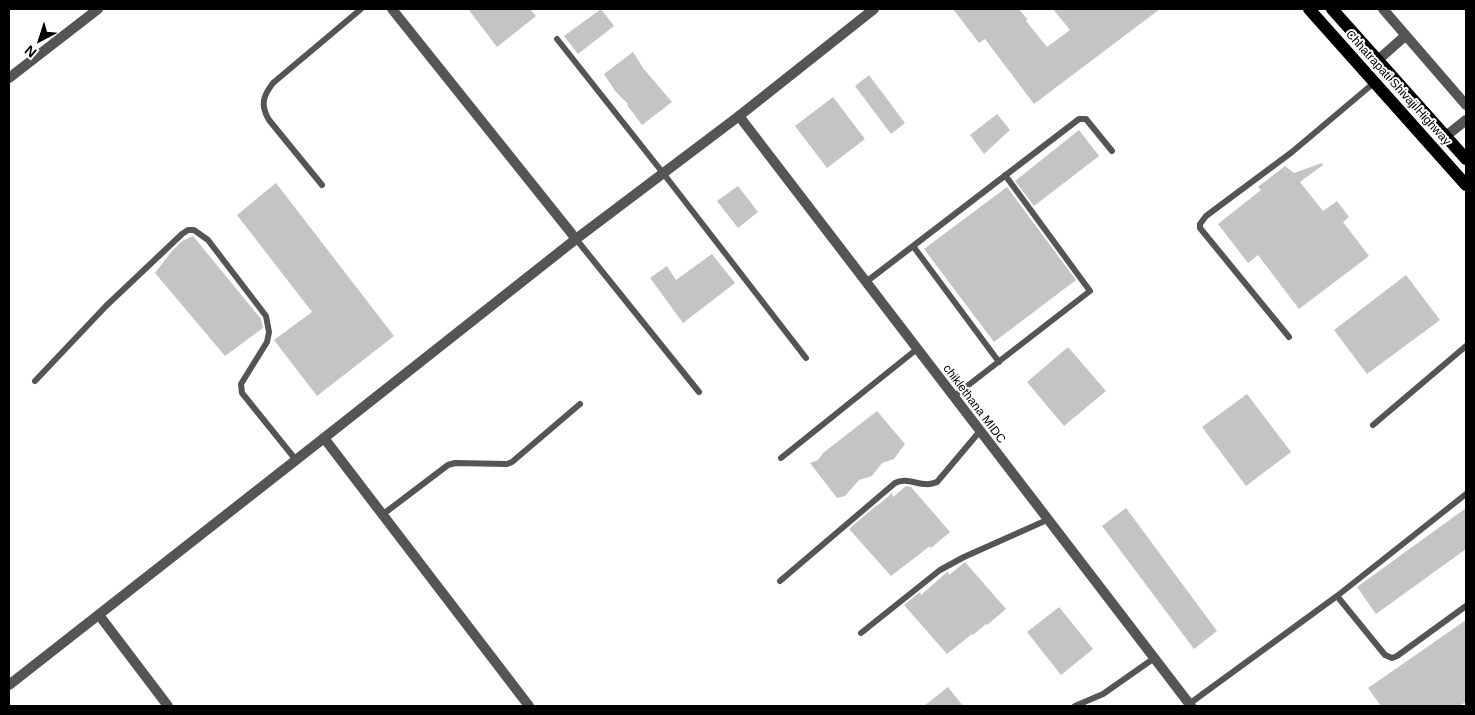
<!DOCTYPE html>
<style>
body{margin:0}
#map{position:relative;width:1475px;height:715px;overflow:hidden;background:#fff;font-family:Helvetica,sans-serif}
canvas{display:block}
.frame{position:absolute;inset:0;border:10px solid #000;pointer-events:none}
.north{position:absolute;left:15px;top:15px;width:50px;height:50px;-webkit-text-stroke:4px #fff;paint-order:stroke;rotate:220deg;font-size:14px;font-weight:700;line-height:20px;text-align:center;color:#000}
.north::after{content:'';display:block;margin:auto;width:18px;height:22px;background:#000;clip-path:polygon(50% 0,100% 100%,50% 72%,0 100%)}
</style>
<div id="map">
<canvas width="1475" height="715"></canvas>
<div class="frame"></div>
<div class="north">N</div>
</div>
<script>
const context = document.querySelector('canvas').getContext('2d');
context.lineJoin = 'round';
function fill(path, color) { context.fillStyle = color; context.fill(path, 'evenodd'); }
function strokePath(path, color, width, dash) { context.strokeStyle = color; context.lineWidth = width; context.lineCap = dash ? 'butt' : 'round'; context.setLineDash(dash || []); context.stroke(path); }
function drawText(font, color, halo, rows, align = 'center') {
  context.font = font + ' Helvetica,sans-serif'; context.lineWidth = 4; context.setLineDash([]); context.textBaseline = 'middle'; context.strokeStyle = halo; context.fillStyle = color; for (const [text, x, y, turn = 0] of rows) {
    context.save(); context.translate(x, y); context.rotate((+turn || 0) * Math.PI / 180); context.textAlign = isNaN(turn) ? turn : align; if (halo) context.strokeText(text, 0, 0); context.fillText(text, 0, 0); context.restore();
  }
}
const building = new Path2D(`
 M468 9H530L536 16 497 47Z
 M601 9 614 26 578 54 564 36Z
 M953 9H1019L1027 19 1026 21 1047 47 1070 30 1053 9H1160L1034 104 985 39 979 43Z
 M633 52 643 68 672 102 642 125 627 105 628 104 615 91 604 74Z
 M869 75 905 123 891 134 855 86Z
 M833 97 865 139 827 168 795 126Z
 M997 114 1010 130 984 154 970 135Z
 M1079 130 1099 156 1034 206 1015 181Z
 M1322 163 1323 165 1300 182 1323 211 1337 201 1349 217 1343 222 1369 256 1299 309 1258 255 1248 263 1218 224 1261 190 1258 187 1285 166 1294 173Z
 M276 183 394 336 317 396 274 340 312 312 237 215Z
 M738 186 758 212 738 228 717 201Z
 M1007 187 1076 280 994 342 924 249Z
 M193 236 261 319 263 328 225 356 155 273 171 252 182 241Z
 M712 254 735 283 683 323 650 278 667 266 676 280Z
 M1406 275 1440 320 1367 374 1334 330Z
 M1068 347 1106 391 1064 426 1027 382Z
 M1247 394 1291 452 1246 486 1202 427Z
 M877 411 905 444 894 459 882 463 872 476 859 480 845 496 837 498 810 463 818 460 823 453Z
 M906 486 911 487 950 532 931 548 930 546 891 576 849 529 878 504 877 506 892 493 893 497Z
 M1126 508 1217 631 1194 649 1102 526Z
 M1466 508V549L1376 614 1357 587Z
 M965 562 1006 609 987 625 986 624 973 635 972 634 947 654 904 605 920 592 921 595 946 573 948 571 949 575Z
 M1059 607 1093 649 1061 675 1027 632Z
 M1466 620V702L1459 706H1381L1368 688Z
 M948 687 963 706H924Z`);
const service = new Path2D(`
 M557 39 663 173 806 358
 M322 185 269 120C260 105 263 96 273 83L361 9
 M576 239 699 392
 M913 246 999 362
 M866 282 1079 119H1086L1112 151
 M1289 337 1200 228V224L1206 216 1292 152 1375 82
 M35 381 106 306 182 234 188 230H194L208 240 266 316 269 332 267 342 241 384 242 393 296 460
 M953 397 1090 291 1005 175
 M1373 425 1466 346
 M781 458 917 349
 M382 515 448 465 455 463 507 464 512 462 580 404
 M780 581 895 483C908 476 923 489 937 482L980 431
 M1337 596 1385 655 1392 658 1397 656 1466 606
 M861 633 940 570 964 557 1047 520
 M1189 704 1337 596 1466 494
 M1075 706 1103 694 1153 659`);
const minor = new Path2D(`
 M392 9 576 239
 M1383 9 1466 105
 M1378 60 1405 36
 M9 78 98 9
 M739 116 1191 706
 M1446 136 1466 120
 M99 615 168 706
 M9 685 324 438`);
const tertiary = new Path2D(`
 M529 706 324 438 576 239 739 116 874 9`);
const primary = new Path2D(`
 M1309 9 1466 185
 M1332 9 1466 159`);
const streetNames = [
 ["Chhatrapati Shivaji Highway",1398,88,48],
 ["chiklethana MIDC",974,404,53]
];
fill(building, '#c4c4c4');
strokePath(service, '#555', 6);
strokePath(minor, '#555', 10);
strokePath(tertiary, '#555', 10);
strokePath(primary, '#000', 12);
drawText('12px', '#000', '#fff', streetNames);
</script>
